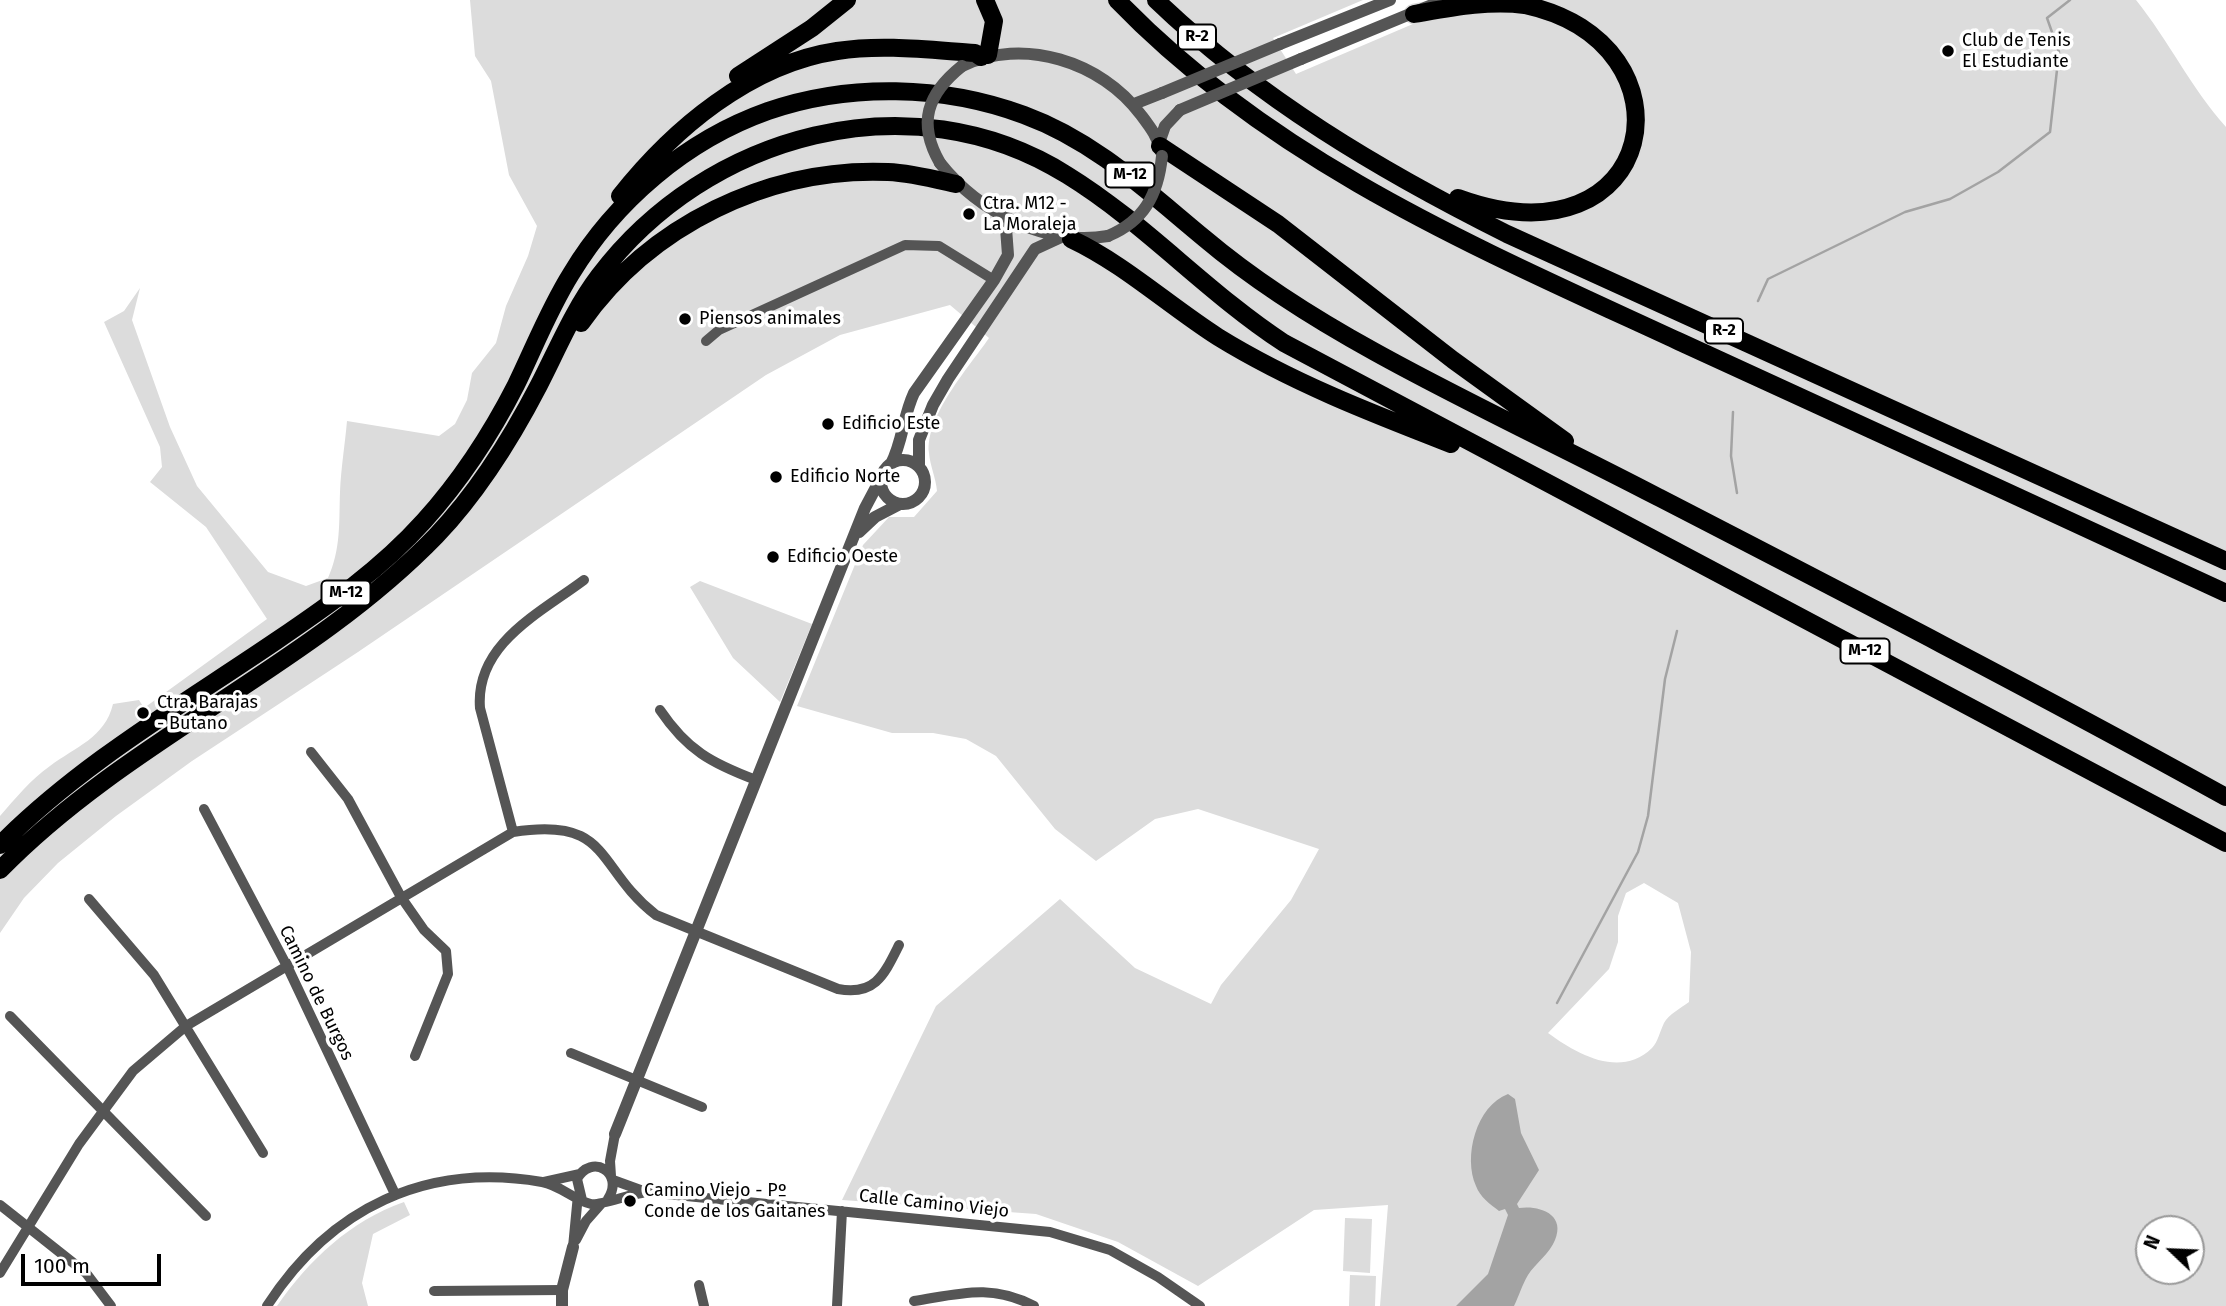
<!DOCTYPE html>
<meta charset="utf-8">
<style>
body{margin:0}
#map{position:relative;width:2226px;height:1306px;overflow:hidden;background:#fff;font-family:"Fira Sans",sans-serif}
canvas{display:block}
.north{position:absolute;left:2135px;top:1215px;width:70px;height:70px;box-sizing:border-box;background:#fff;border:2px solid #999;border-radius:50%;rotate:293deg;font-size:19px;font-weight:700;line-height:28px;text-align:center;color:#000}
.north::after{content:'';display:block;margin:auto;width:24px;height:32px;background:#000;clip-path:polygon(50% 0,100% 100%,50% 72%,0 100%)}
.scale{position:absolute;left:21px;top:1254px;width:140px;height:32px;box-sizing:border-box;border:4px solid #000;border-top:0;padding-left:9px;font-size:21px;line-height:24px;white-space:nowrap;color:#000;-webkit-text-stroke:5px #fff;paint-order:stroke}
</style>
<div id="map">
<canvas width="2226" height="1306"></canvas>
<div class="north">N</div>
<div class="scale">100 m</div>
</div>
<script>
const context = document.querySelector('canvas').getContext('2d');
context.lineJoin = 'round';
function fill(path, color) { context.fillStyle = color; context.fill(path, 'evenodd'); }
function strokePath(path, color, width, dash) { context.strokeStyle = color; context.lineWidth = width; context.lineCap = dash ? 'butt' : 'round'; context.setLineDash(dash || []); context.stroke(path); }
function drawText(font, color, halo, rows, align = 'center') {
  context.font = font + ' "Fira Sans",sans-serif'; context.lineWidth = 7; context.setLineDash([]); context.textBaseline = 'middle'; context.strokeStyle = halo; context.fillStyle = color; for (const [text, x, y, turn = 0] of rows) {
    context.save(); context.translate(x, y); context.rotate((+turn || 0) * Math.PI / 180); context.textAlign = isNaN(turn) ? turn : align; if (halo) context.strokeText(text, 0, 0); context.fillText(text, 0, 0); context.restore();
  }
}
const green = new Path2D(`
 M470 0H1363L1273 38 1296 74 1469 0H2136C2169 41 2191 88 2226 127V1306H1380L1388 1205 1314 1210 1198 1286 1118 1242 1036 1214 842 1200 936 1006 1060 899 1135 968 1211 1004 1221 985 1291 900 1319 849 1198 809 1155 819 1096 861 1055 829 996 756 966 739 933 733H892L797 706 863 545 889 517H914L937 491C936 478 930 466 929 453 925 416 969 367 989 338L950 305 840 335 766 375 358 652 192 761 116 816 58 863 24 898 0 933V816C15 799 31 779 50 766 75 747 105 738 113 704L139 700 144 708 267 619 206 527 150 482 162 467 160 447 104 322 124 311 140 288 132 320 170 427 197 486 268 572 306 586 328 578C341 549 339 522 340 492 341 468 345 444 347 421L439 436 455 424 467 400 472 373 496 343 506 306 528 256 537 226 509 175 491 81 475 56ZM1644 883 1678 903 1691 952 1689 1002C1681 1008 1669 1014 1664 1023 1660 1031 1658 1042 1652 1048 1620 1079 1577 1054 1548 1033L1609 969 1618 942V916L1626 893ZM2149 1229H2191V1271H2149Z
 M700 581 812 624 780 702 733 658 690 587Z
 M404 1202 410 1215 373 1234 362 1283 368 1306H277C309 1260 350 1221 404 1202Z
 M1345 1218 1372 1219 1370 1273 1343 1271Z
 M1350 1275 1376 1276 1375 1306H1349Z`);
const water = new Path2D(`
 M1508 1094 1515 1099 1521 1133 1539 1170 1517 1204 1519 1208C1539 1205 1566 1214 1555 1240 1550 1253 1535 1264 1528 1275 1522 1285 1519 1296 1514 1306H1456L1488 1274 1508 1215 1505 1209 1499 1211C1490 1204 1480 1197 1476 1186 1463 1157 1476 1106 1508 1094Z`);
const stream = new Path2D(`
 M1758 301 1768 279 1905 212 1950 199 1998 172 2050 132 2059 52 2047 18 2070 0
 M1733 412 1731 456 1737 493
 M1557 1003 1638 852 1648 816 1665 679 1677 631`);
const minor = new Path2D(`
 M706 341 719 330 905 245 939 246 994 280
 M660 710C687 750 711 763 756 780
 M311 752 348 799 401 897 424 930 446 951 448 974 415 1056
 M204 809 288 968 395 1194
 M513 832 480 708C475 644 540 613 584 580
 M89 899 154 975 263 1153
 M10 1016 206 1216
 M571 1053 702 1107
 M611 1176 610 1161 615 1134
 M613 1180 646 1192 1050 1232 1110 1250 1158 1277 1200 1306
 M544 1182 580 1174
 M582 1200 577 1179C591 1153 625 1172 608 1199
 M0 1205 86 1273 111 1306
 M576 1240 586 1221 601 1204
 M573 1247 578 1195
 M0 1273 79 1144 133 1071 186 1026 513 832C612 816 595 868 656 915L838 989C875 996 884 975 899 945
 M699 1285 704 1306
 M434 1291 562 1290
 M914 1301C959 1294 991 1283 1034 1306
 M267 1306C330 1208 426 1162 542 1182 560 1185 574 1200 591 1204 598 1206 631 1194 642 1193
 M837 1306 842 1211`);
const tertiary = new Path2D(`
 M1280 44 1390 0
 M1301 59 1444 0
 M962 66C1023 37 1101 61 1141 115 1150 127 1158 137 1161 152
 M1134 104 1162 93
 M1159 143 1165 126 1180 110
 M940 163C978 211 1045 247 1108 236
 M881 482a22 22 0 1 1 44 0a22 22 0 1 1-44 0Z
 M891 464C903 441 903 416 914 393L994 280 1008 255 1006 228 999 214
 M919 466V440L933 405 948 379 1035 249 1061 237
 M859 532 875 517 900 504
 M615 1134 865 508 882 476
 M562 1306V1290L573 1247`);
const motorway = new Path2D(`
 M985 0 994 21 988 55
 M1117 0C1273 162 1477 248 1678 341 1860 425 2044 508 2226 593
 M1156 0C1259 99 1381 171 1507 234L2226 561
 M1414 14C1449 8 1488 0 1525 5 1701 43 1659 271 1458 198
 M738 76 812 28 847 0
 M1160 146 1278 224 1453 360 1565 441
 M620 196C673 129 750 64 837 51 882 44 930 50 975 53L981 57
 M1071 239C1124 264 1168 305 1218 337 1291 382 1371 413 1451 444
 M581 323C650 225 769 167 888 172 911 173 934 179 956 184
 M0 845C80 764 182 705 276 641 329 605 381 569 424 521 461 480 491 434 516 385 534 348 549 309 571 274 615 201 686 140 768 111 849 83 943 85 1024 115 1095 141 1147 191 1204 238 1256 282 1315 319 1375 352 1467 403 1562 447 1656 496 1846 594 2038 693 2226 797
 M0 870C129 738 308 668 436 536 478 492 511 439 539 385 558 348 574 309 599 276 706 134 911 77 1067 175 1145 223 1206 292 1284 343L2226 843`);
const tertiaryBridge = new Path2D(`
 M1162 93 1280 44
 M1180 110 1301 59
 M940 163C917 123 927 94 962 66
 M1108 236C1144 221 1158 195 1162 156`);
const markers = [
 [1948,51,7,"#000"],
 [969,214,7,"#000"],
 [685,319,7,"#000"],
 [828,424,7,"#000"],
 [776,477,7,"#000"],
 [773,557,7,"#000"],
 [143,713,7,"#000"],
 [630,1201,7,"#000"]
];
const shields = [
 [1197,37,38],
 [1130,175,49],
 [1724,331,38],
 [346,593,49],
 [1865,651,49]
];
const shieldNames = [
 ["R-2",1197,37],
 ["M-12",1130,175],
 ["R-2",1724,331],
 ["M-12",346,593],
 ["M-12",1865,651]
];
const poiNames = [
 ["Club de Tenis",1962,41],
 ["El Estudiante",1962,62],
 ["Ctra. M12 -",983,204],
 ["La Moraleja",983,225],
 ["Piensos animales",699,319],
 ["Edificio Este",842,424],
 ["Edificio Norte",790,477],
 ["Edificio Oeste",787,557],
 ["Ctra. Barajas",157,703],
 ["- Butano",157,724],
 ["Camino Viejo - Pº",644,1191],
 ["Conde de los Gaitanes",644,1212]
];
const streetNames = [
 ["Camino de Burgos",316,993,64],
 ["Calle Camino Viejo",934,1204,6]
];
fill(green, '#dcdcdc');
fill(water, '#a3a3a3');
strokePath(stream, '#a3a3a3', 2.5);
strokePath(motorway, '#dbdbdb', 21);
strokePath(minor, '#555', 10);
strokePath(tertiary, '#555', 12);
strokePath(motorway, '#000', 18);
strokePath(tertiaryBridge, '#555', 12);
for (const [x, y, r, color] of markers) { const dot = new Path2D(); dot.arc(x, y, r, 0, 2 * Math.PI); context.fillStyle = color; context.fill(dot); strokePath(dot, '#fff', 2.5); }
for (const [x, y, w] of shields) { const box = new Path2D(); box.roundRect(x - w / 2, y - 12.5, w, 25, 5); context.fillStyle = '#fff'; context.fill(box); strokePath(box, '#000', 2); }
drawText('bold 16px', '#000', null, shieldNames);
drawText('18px', '#000', '#fff', poiNames, 'left');
drawText('18px', '#000', '#fff', streetNames);
</script>
